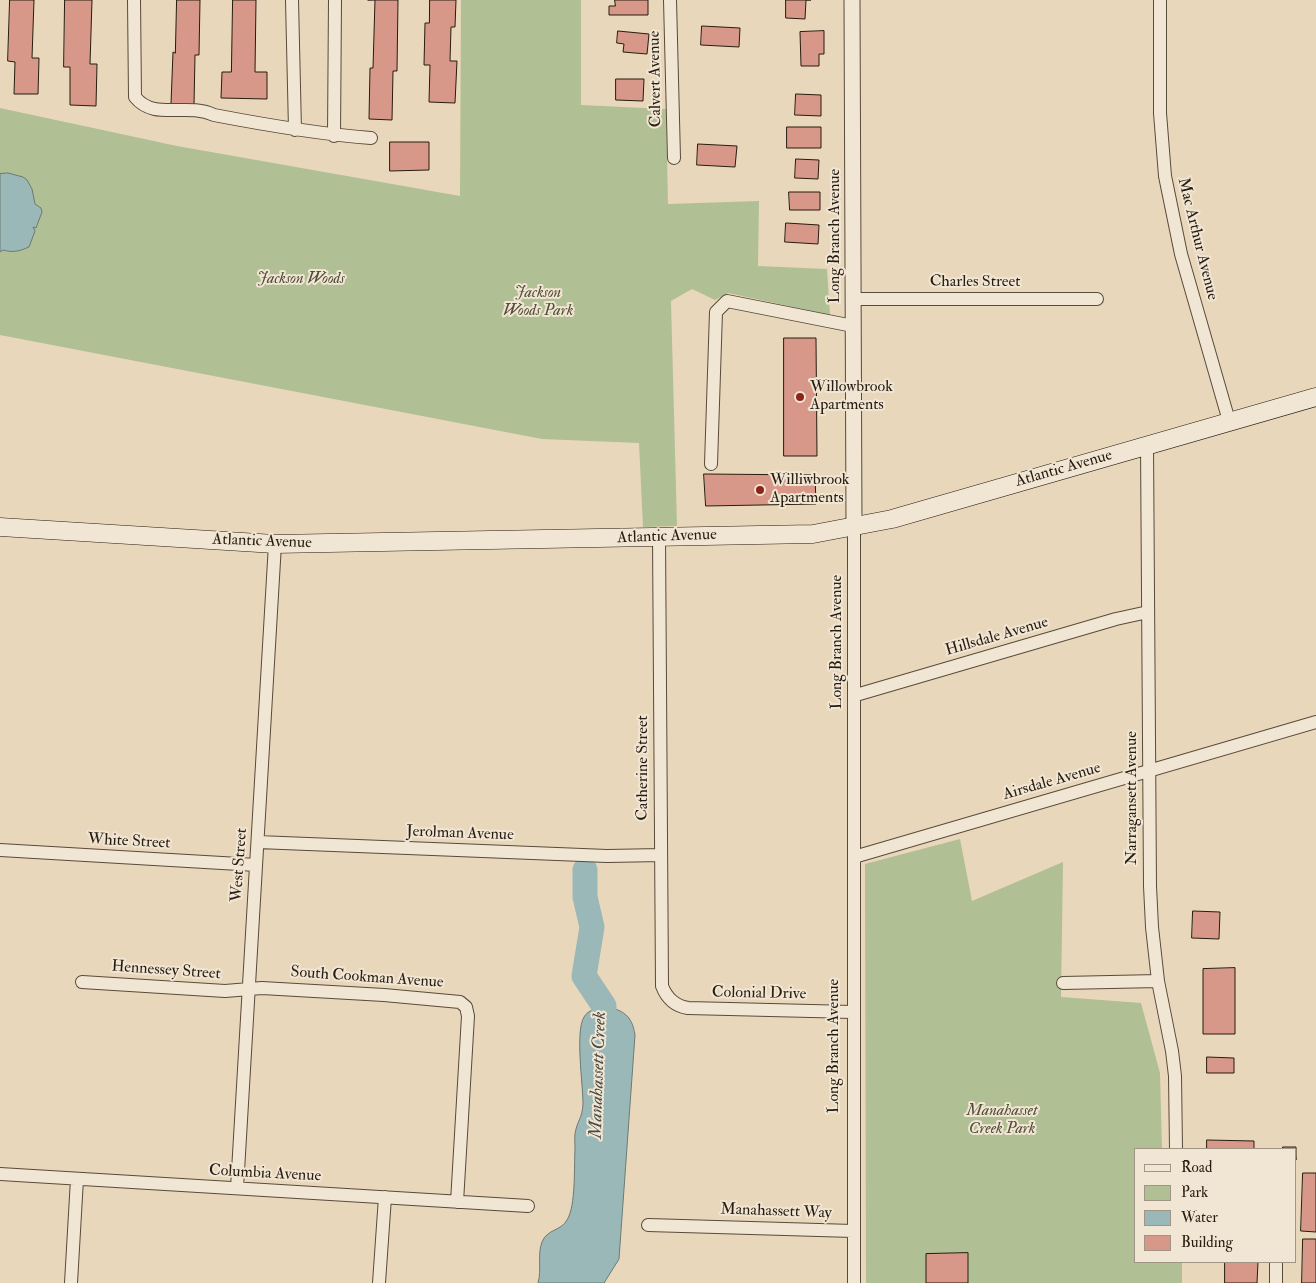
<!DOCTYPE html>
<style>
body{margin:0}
#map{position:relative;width:1316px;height:1283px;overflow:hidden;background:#e9d7bc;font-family:"IM FELL Double Pica",serif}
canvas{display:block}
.legend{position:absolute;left:1134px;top:1148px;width:162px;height:115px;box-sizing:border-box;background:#f1e5d3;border:1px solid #a09585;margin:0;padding:6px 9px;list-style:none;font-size:15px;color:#261c0f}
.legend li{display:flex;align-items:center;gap:10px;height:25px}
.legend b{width:25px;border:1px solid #a09585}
</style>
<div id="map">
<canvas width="1316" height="1283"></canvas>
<ul class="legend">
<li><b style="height:6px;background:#f1e5d3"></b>Road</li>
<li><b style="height:14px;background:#b1bf95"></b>Park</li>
<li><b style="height:14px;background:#9ab8b8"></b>Water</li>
<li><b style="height:14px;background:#d79889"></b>Building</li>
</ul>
</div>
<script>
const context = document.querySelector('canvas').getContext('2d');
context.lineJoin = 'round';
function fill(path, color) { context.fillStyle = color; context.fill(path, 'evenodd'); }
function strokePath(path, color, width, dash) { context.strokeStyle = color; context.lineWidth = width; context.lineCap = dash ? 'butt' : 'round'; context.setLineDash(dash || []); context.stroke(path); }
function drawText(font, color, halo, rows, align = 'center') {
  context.font = font + ' "IM FELL Double Pica",serif'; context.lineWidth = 4; context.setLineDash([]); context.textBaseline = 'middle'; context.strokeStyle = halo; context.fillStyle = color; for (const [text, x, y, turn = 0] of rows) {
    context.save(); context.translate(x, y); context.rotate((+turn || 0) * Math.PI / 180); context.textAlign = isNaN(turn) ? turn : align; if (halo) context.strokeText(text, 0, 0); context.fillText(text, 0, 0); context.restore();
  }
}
const green = new Path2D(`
 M461 0H581V105L666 109 668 204 759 201 758 266 827 269 830 315 728 293 715 300 692 289 671 301 677 526 643 527 639 443 542 439 0 335V108L177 146 460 196Z
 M960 839 972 901 1063 862 1061 997 1141 1003 1160 1073 1162 1149H1135V1262H1182V1283H866L865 864Z`);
const water = new Path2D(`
 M8 173 23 177 27 180 32 189 35 204 41 208 42 212 36 228 33 227 35 231 29 247C20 251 13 253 3 250L0 252V174Z
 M604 1006C623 1010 632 1015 635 1035L619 1259 604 1283H538C542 1269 537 1255 542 1242 547 1229 561 1231 567 1220 576 1206 574 1166 575 1148 575 1143 574 1135 576 1129 579 1118 582 1118 583 1104 583 1084 575 1032 584 1017 588 1010 597 1008 604 1006Z`);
const river = new Path2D(`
 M585 870V897L592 927 584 976 604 1006 602 1040`);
const building = new Path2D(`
 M10 0H34L32 58H39L38 94H14L15 62 8 61Z
 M65 0H92L90 64H97L96 106 70 105V67H64Z
 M177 0H200L199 55H195L194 105 171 104 173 52 175 53Z
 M233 0H256L255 72H267V99L221 98 222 72H231Z
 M368 0H398L397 71H393L392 120 369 119 370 68H373L375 0Z
 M430 0H456L455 27H451L450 61H457L455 103 429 102 430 65H424L425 23H429Z
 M615 0H648V15H609V6H615Z
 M786 0H811H806L805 19 786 18Z
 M702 26 740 28 739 47 701 45Z
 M618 31 649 34 647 54 623 52 624 44 617 43Z
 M824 31V54H819V66H801L800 32Z
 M616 79H644L643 101 616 100Z
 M796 94 821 95V116L795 115Z
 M787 127H821V148H787Z
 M390 142H429V170L390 171Z
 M698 144 737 146 735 167 697 165Z
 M796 159 819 160 818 179 795 178Z
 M789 192H820V210H790Z
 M786 223 819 225 818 244 785 242Z
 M784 338H816L817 456H784Z
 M704 474 815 475 816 504 706 506Z
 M1193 911 1220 912 1219 939 1192 938Z
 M1235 968V1034H1203V969Z
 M1207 1057 1234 1058V1073H1207Z
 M1207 1140 1254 1141V1149H1207Z
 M1283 1147H1296V1160L1295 1149H1283Z
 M1303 1173H1316V1232L1301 1231Z
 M1303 1239H1316V1283H1302Z
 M968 1253V1283H926V1254Z
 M1225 1262H1258L1257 1283H1225Z`);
const minor = new Path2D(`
 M134 0 135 97C154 121 186 102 214 115 266 125 318 134 371 138
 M292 0 295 130
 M670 0 674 158
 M1160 0V113L1165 176 1181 254 1229 421
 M334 136 335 0
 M853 299H1097
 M1147 445 1150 886 1152 927 1158 981 1172 1051 1175 1076 1176 1149
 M711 464 716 312 727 301 853 326
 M659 536 662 986C667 999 675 1006 688 1008L852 1012
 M856 695 1116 619 1148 612
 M258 842 607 856 661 855
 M0 850 256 865
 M854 857 1316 722
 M82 982 225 991 262 988 384 995 460 1002 466 1007 468 1016 457 1202
 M1063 983 1158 981
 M0 1174 528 1206
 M237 1188 275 544
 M648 1225 853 1231
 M1276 1262V1283
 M71 1283 77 1179
 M379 1283 385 1197
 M854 1283C852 1031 856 778 854 526`);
const tertiary = new Path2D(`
 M852 0 854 526`);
const secondary = new Path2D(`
 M0 527 275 544 813 534 892 519 1316 397`);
const markers = [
 [800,397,5,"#8f2418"],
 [760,490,5,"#8f2418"]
];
const streetNames = [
 ["Calvert Avenue",656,79,-91],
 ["Long Branch Avenue",836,236,-90],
 ["Mac Arthur Avenue",1197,239,76],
 ["Charles Street",975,283],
 ["Atlantic Avenue",1064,469,-16],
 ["Atlantic Avenue",667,537,-2],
 ["Atlantic Avenue",262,542,2],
 ["Hillsdale Avenue",997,637,-16],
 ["Long Branch Avenue",838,642,-90],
 ["Catherine Street",644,768,-90],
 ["Airsdale Avenue",1052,782,-16],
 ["Narragansett Avenue",1133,798,-90],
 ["Jerolman Avenue",460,834,2],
 ["White Street",129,842,3],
 ["West Street",240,865,-86],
 ["Hennessey Street",166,971,4],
 ["South Cookman Avenue",367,978,4],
 ["Colonial Drive",759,994,1],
 ["Long Branch Avenue",835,1046,-90],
 ["Columbia Avenue",265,1174,3],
 ["Manahassett Way",776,1212,2]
];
const parkNames = [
 ["Jackson Woods",301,280],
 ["Jackson",538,294],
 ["Woods Park",538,312],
 ["Manahasset",1002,1112],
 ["Creek Park",1002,1130]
];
const poiNames = [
 ["Willowbrook",810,388],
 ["Apartments",810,406],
 ["Williwbrook",770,481],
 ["Apartments",770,499]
];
const waterNames = [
 ["Manahassett Creek",599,1075,-88]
];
fill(green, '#b1bf95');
fill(water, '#9ab8b8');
strokePath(water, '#6c7a74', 1);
strokePath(river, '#9ab8b8', 25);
fill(building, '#d79889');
strokePath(building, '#261c0f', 1);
strokePath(minor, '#574b3a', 14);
strokePath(tertiary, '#574b3a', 17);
strokePath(secondary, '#261c0f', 19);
strokePath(minor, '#f1e5d3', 12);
strokePath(tertiary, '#f1e5d3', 15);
strokePath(secondary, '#f1e5d3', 18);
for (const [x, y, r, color] of markers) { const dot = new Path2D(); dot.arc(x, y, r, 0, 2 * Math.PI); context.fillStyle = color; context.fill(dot); strokePath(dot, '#f1e5d3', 2); }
drawText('16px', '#261c0f', '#f1e5d3', streetNames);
drawText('italic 16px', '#504d37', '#f1e5d3', parkNames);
drawText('16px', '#261c0f', '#f1e5d3', poiNames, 'left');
drawText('italic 18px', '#494b42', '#f1e5d3', waterNames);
</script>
